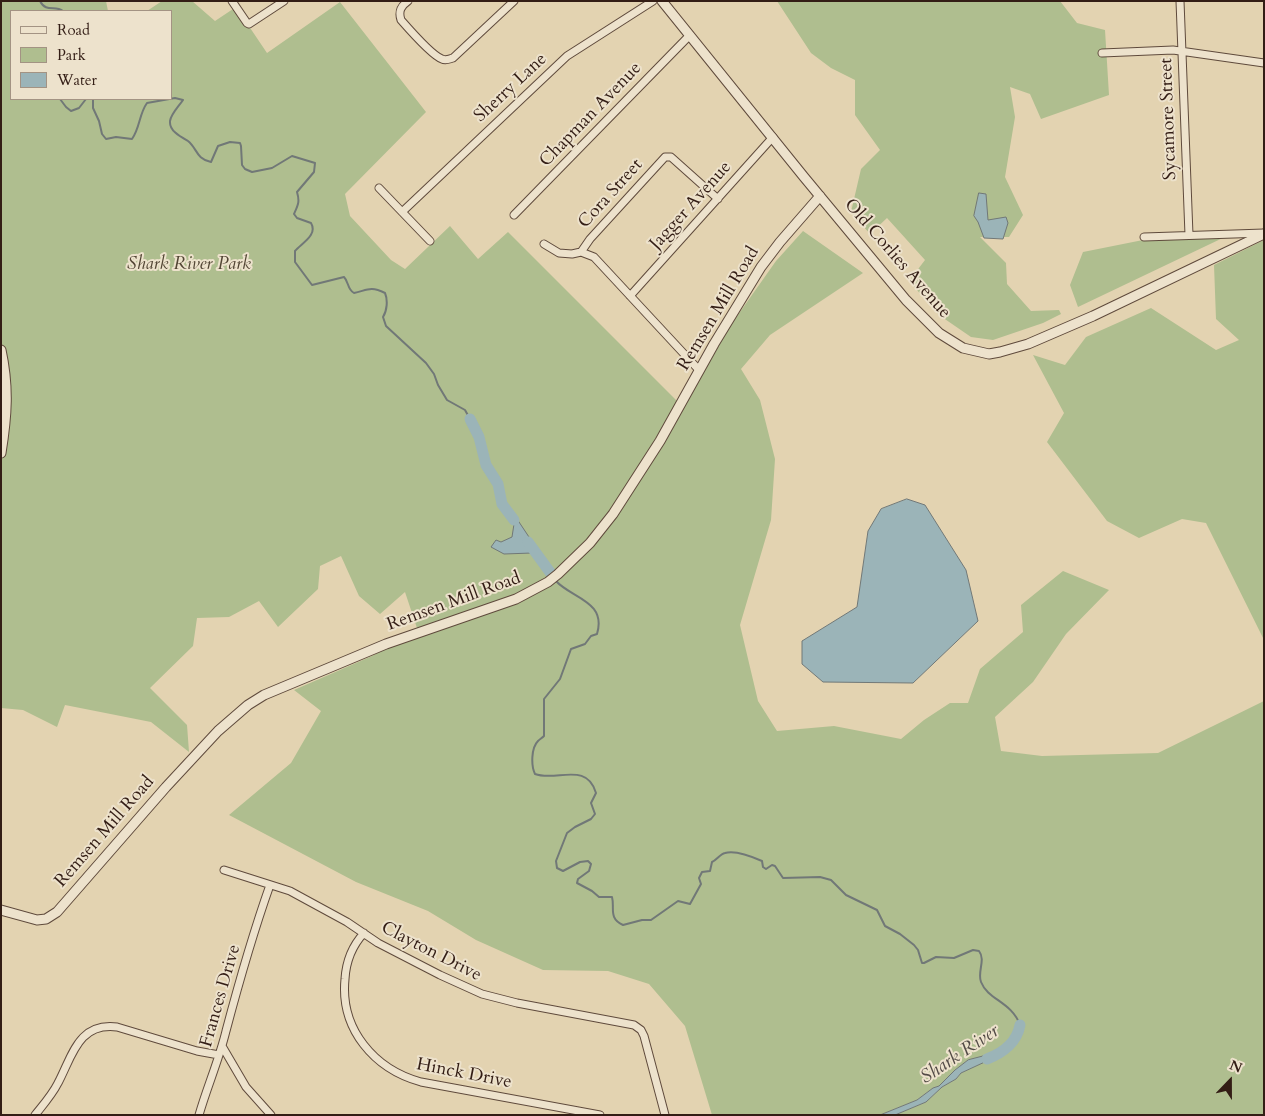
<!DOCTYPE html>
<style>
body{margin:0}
#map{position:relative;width:1265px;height:1116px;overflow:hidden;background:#e3d3b1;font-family:Cardo,serif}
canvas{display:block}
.frame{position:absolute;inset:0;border:2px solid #331d15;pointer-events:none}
.legend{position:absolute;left:10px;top:10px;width:162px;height:90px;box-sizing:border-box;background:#ede2cc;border:1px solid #a39383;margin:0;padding:6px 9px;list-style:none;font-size:15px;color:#331d15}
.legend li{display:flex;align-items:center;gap:10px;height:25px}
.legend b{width:25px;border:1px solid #a39383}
.north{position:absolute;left:1205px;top:1056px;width:50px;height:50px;-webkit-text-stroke:4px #ede2cc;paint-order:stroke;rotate:22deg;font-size:14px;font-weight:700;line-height:20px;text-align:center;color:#331d15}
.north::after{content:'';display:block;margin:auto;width:18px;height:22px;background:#331d15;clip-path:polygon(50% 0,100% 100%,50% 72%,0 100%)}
</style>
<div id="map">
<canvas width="1265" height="1116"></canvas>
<div class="frame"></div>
<ul class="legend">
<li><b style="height:6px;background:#ede2cc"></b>Road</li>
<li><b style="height:14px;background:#afbe8f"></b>Park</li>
<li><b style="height:14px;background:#9bb4b8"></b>Water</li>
</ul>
<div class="north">N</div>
</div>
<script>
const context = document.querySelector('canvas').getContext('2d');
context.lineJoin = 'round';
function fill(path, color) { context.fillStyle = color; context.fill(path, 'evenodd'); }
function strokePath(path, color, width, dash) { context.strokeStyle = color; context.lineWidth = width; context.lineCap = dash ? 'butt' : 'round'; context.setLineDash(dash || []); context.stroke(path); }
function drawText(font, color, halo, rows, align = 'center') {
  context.font = font + ' Cardo,serif'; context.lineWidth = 4; context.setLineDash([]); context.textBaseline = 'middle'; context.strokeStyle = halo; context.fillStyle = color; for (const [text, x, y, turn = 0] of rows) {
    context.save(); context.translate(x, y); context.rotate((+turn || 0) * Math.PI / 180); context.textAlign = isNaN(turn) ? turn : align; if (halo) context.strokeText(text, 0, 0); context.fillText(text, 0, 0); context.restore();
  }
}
const green = new Path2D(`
 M1 1H106L108 11H11V99H171V11H147L162 1H192L215 21 236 7 267 53 340 2 426 112 345 194 350 216 391 260 405 269 450 226 478 259 508 232 677 401 776 261 803 231 863 273 770 335 741 369 760 400 775 459 771 520 740 625 758 701 777 731 834 726 901 739 924 720 950 703H968L980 669 1023 632 1021 605 1063 571 1109 590 1066 634 1033 682 995 717 1001 751 1042 756 1158 753 1264 701V1115H895L926 1102 942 1087 956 1079 961 1073 1001 1054H991L968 1060 955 1070 939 1086 933 1088 917 1100 880 1115H712L685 1026 649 984 608 971 543 970 476 940 428 911 356 882 229 815 291 763 321 711 294 690 372 656 418 631 405 592 380 614 359 596 341 556 320 566 318 589 278 627 259 601 229 617 197 618 193 646 150 688 187 725 189 752 151 722 65 705 57 727 23 710 1 708Z
 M777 1H1060L1077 23 1105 30 1109 95 1041 119 1030 94 1010 87 1015 117 1005 177 1023 215 1009 237H980L1006 263 1007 284 1031 311 1059 310 1061 314 1043 323 993 340 971 337 939 315 909 281 925 260 887 218 870 234 851 212 861 169 880 150 855 115V80L831 68 811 53Z
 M1229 235 1078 307 1070 285 1083 252 1153 238Z
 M1264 240V640L1206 523 1182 519 1139 538 1107 521 1047 442 1064 413 1033 355 1065 365 1086 337 1151 308 1216 350 1239 340 1216 319 1214 265Z`);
const water = new Path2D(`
 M979 193 986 194 988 220 1006 217 1008 223 1003 239 984 238 978 222 974 216Z
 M907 499 925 505 966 570 978 621 913 683 823 682 802 664V641L857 607 868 531 881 509Z
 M509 507 539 552 538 556 532 553 504 554 491 547 496 540 501 542 512 537 514 524 504 509Z
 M991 1054H1002L961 1073 956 1079 942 1087 926 1102 895 1115H880L917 1100 933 1088 939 1086 955 1070 968 1060Z`);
const stream = new Path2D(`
 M40 1C46 13 55 5 63 11
 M60 99 66 107 71 111 79 108 86 99
 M93 99V108L99 121 102 134 106 139 116 137 132 139C140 128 139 114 147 103L175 98 183 100C179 106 171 114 170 121 169 131 181 137 188 141 197 148 196 159 211 162L218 146 230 142 240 143 241 146 242 165 245 169 252 172 272 168 292 156 315 163 314 172 297 192C300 202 298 205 294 214L297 218 311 223C318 235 302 243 295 251V262L312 285 344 277C349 282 347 289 354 293 368 290 370 286 385 293 388 300 387 311 383 317L386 326 426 363 434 374 438 385 447 400 465 410 479 435 484 456 492 473 504 509
 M556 581C571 598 607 601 597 634L591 636 585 644 571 649 560 679 544 699V736C542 738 540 739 538 741 531 748 531 766 535 774 556 782 587 761 596 793L591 803 595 814 591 819 575 827 567 833 556 861 557 868 563 871 580 862 588 861 591 864 589 871 578 879 577 883 592 891 599 897H612C615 908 608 918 623 925L642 920H651L678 901 690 904 701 884 699 878 702 872 710 871 712 862C717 860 720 854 725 853 735 850 753 857 762 861L763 867 766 869 772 865 775 866 783 878 820 877 831 880 846 895 877 910 885 926 900 934 914 945 918 950 922 963H924L936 957 954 958 973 950 979 951C986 960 977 972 981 982 988 1000 1012 1002 1020 1025`);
const river = new Path2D(`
 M470 419 479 437 486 465 498 484 502 504 514 520
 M528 542 552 575
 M987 1059C1003 1053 1017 1042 1020 1025`);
const minor = new Path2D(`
 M232 1 247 23 249 24 284 1
 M408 1C401 6 398 11 401 20 408 28 433 56 442 59 446 61 449 59 453 58L514 1
 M1180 1 1189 235
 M1102 53 1173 50 1264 63
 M379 188 430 241
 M402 212 567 56 653 1
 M514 215 690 35
 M1144 237 1264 233
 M544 244 559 253 572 254 581 252 594 257 699 370
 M581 252 590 239 665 157H671L718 199
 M630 296 773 137
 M224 870 290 891 347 922 378 943 440 975 482 994 517 1003 634 1025 641 1030 644 1036 665 1115
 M364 933C352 946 346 962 345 979 340 1029 374 1069 421 1082L600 1115
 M222 1046 246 1087 271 1115
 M35 1115C43 1105 52 1095 58 1083 72 1057 78 1022 117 1027L197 1051 219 1055
 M199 1115C207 1087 219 1060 226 1031 239 982 253 933 270 885`);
const tertiary = new Path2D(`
 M662 1 804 177 906 300 939 333 963 348 989 354 1000 352 1028 344 1093 316 1264 234
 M1 350C9 387 7 416 1 453
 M1 910 37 920 46 919 57 912 166 787 218 731 248 705 264 695 386 644 516 599 548 582 558 574 590 543 613 514 660 441 714 344 761 267 780 242 820 196`);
const streetNames = [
 ["Sherry Lane",511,88,-43],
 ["Chapman Avenue",591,115,-46],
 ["Sycamore Street",1169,119,-92],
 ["Cora Street",611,194,-48],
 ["Jagger Avenue",691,206,-48],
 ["Old Corlies Avenue",897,259,49],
 ["Remsen Mill Road",719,309,-59],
 ["Remsen Mill Road",454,602,-20],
 ["Remsen Mill Road",105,832,-49],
 ["Clayton Drive",431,952,27],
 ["Frances Drive",221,996,-74],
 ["Hinck Drive",464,1074,11]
];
const parkNames = [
 ["Shark River Park",189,265]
];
const waterNames = [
 ["Shark River",960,1055,-34]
];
fill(green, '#afbe8f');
fill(water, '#9bb4b8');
strokePath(water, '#717877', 1);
strokePath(stream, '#717877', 2);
strokePath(river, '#9bb4b8', 11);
strokePath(minor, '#5f4a3c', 9);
strokePath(tertiary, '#5f4a3c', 11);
strokePath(minor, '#ede2cc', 7);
strokePath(tertiary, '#ede2cc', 9);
drawText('18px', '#331d15', '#ede2cc', streetNames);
drawText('italic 18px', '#524534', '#ede2cc', parkNames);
drawText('italic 19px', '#524a46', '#ede2cc', waterNames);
</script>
